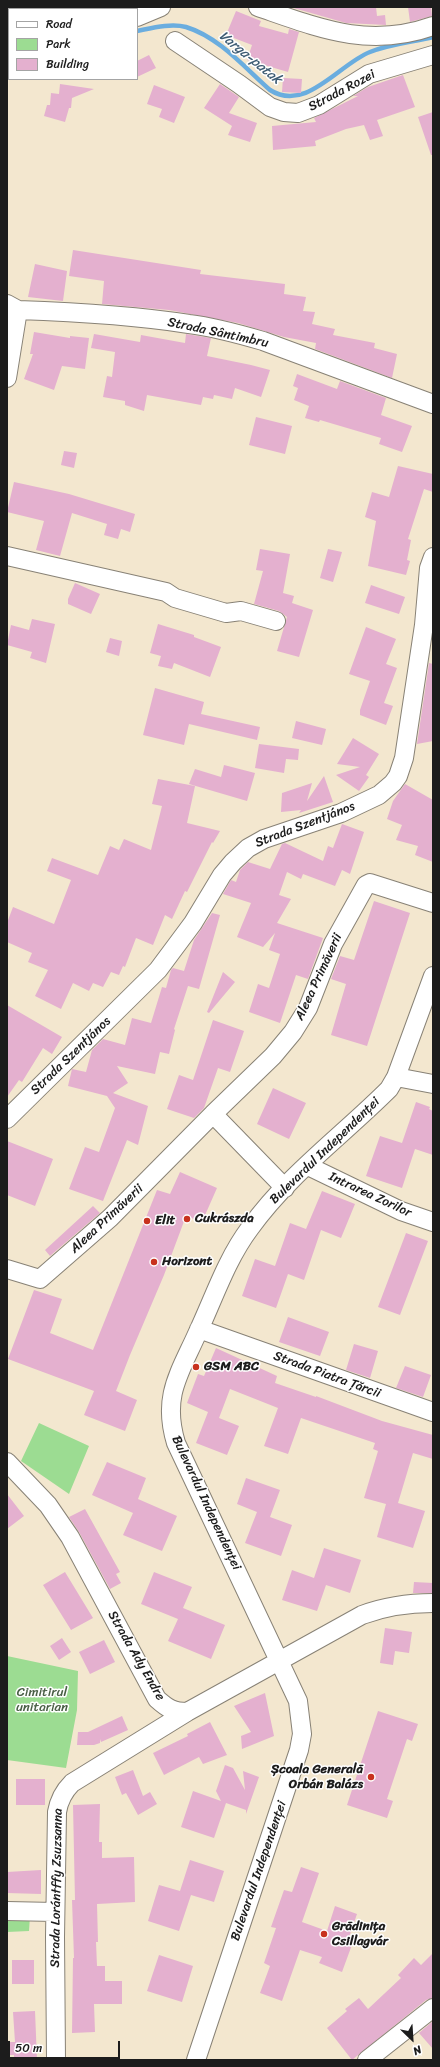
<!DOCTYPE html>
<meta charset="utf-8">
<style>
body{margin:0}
#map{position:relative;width:440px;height:2067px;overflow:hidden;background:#f3e7cf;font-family:Sriracha,sans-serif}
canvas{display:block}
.frame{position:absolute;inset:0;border:8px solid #1c1c1c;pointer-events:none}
.legend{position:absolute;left:8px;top:8px;width:130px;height:72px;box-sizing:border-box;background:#fff;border:1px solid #a4a4a4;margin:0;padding:5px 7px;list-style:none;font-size:12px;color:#1c1c1c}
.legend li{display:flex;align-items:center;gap:8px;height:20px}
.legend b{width:20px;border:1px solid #a4a4a4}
.north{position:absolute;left:392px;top:2019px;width:40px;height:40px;-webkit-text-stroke:3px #fff;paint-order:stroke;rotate:155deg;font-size:11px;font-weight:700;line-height:16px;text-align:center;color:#1c1c1c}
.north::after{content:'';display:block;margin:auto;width:14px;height:18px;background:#1c1c1c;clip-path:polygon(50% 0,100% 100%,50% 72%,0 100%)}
.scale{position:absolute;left:8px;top:2041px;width:112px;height:18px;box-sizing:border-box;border:2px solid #1c1c1c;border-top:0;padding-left:5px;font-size:12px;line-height:14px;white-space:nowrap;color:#1c1c1c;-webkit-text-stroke:3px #fff;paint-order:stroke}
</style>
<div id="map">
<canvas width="440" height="2067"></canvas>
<div class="frame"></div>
<ul class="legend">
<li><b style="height:5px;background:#fff"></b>Road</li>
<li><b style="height:11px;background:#9cdc92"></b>Park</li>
<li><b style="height:11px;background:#e4b0cf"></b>Building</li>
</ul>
<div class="north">N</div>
<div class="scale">50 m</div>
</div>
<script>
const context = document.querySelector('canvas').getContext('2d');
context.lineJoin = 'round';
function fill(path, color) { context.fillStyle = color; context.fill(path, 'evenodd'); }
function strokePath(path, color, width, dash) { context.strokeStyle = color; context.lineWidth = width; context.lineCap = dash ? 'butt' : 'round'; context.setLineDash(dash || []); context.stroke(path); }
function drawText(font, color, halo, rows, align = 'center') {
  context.font = font + ' Sriracha,sans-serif'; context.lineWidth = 3; context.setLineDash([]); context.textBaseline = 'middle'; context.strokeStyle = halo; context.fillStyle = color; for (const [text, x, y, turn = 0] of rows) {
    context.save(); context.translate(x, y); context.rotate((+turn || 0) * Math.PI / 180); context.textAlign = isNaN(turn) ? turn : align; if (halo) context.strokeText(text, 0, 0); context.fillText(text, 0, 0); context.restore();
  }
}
const green = new Path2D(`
 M39 1423 89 1446 69 1494 21 1461Z
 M7 1656 78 1671 77 1710 66 1768 7 1760Z
 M7 1915 30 1916 29 1931 7 1932Z`);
const stream = new Path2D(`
 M137 31C152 28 171 23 186 27 219 37 245 68 270 90 306 113 339 64 370 52 390 44 413 42 433 37
 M7 33 9 35`);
const building = new Path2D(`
 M290 7H376L377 16 385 15 386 25 346 23Z
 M408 7H431L432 16 410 22Z
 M236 11 261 21 259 26 288 34 289 29 299 32 288 72 247 60 252 45 226 35Z
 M149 55 156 68 137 77V61Z
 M403 75 415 107 377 120 383 136 370 140 364 125 346 129 315 141 316 146 273 150 272 126 316 122 314 118 358 96H353L368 87Z
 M283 78 302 79 301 93 282 92Z
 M60 84 94 89 72 98 71 108H69L65 122 44 116 47 105H50L51 93 59 94Z
 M220 84 239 97 229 113 257 123 250 142 228 135 232 126 204 108Z
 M154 85 185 97 174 123 159 117 162 109 147 104Z
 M433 112V155H431L418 117Z
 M73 250 201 270 200 274 285 284 284 294 306 297 303 311 315 312 312 324 335 329 333 335 375 343 374 348 397 354 392 378 315 349 316 343 284 337 238 323 169 310 102 304 104 281 69 276Z
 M35 264 67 271 63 301 28 297Z
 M34 332 70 338V336L89 338 85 369 62 366 54 390 24 379 33 354H30Z
 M94 334 140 342 141 335 185 343 186 334 211 338 207 356 251 365 270 370 261 397 235 388 232 399 214 395 213 399 203 397 201 405 147 395 144 411 125 405V401L103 397 107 376 112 377 115 352 91 348Z
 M297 374 337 389 340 381 386 398 381 415 412 426 402 452 379 444 381 438 320 420 319 422 305 418 309 406 294 400 298 388 293 386Z
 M256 417 292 426 285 454 249 445Z
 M64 451 77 453 74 468 61 465Z
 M398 466 433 474V492L424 489 408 539 411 540 407 560 410 561 406 575 368 566 376 521 365 517 372 492 389 497Z
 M14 482 69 494 135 514 130 532 121 529 118 539 104 535 107 524 72 513 60 556 36 550 44 521 7 512Z
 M260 549 290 554 283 593 294 596 292 603 313 610 299 657 277 651 287 617 279 611 254 604 263 571 256 570Z
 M328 549 342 552 333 582 320 578Z
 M75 583 100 594 91 614 68 604V599Z
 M371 585 405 597 399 614 365 603Z
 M32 619 55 624 46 663 30 658 32 652 7 645 11 625 29 630Z
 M158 624 194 635V637L221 647 210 677 174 663 172 669 158 666 161 656 150 653Z
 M366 627 396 639 386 664 397 668 384 703 393 706 386 725 360 715V710L370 681 349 674Z
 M110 638 122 641 119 656 106 652Z
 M429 663 433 664V741L417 744Z
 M155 688 204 702 201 714 260 727 257 740 189 724 184 745 143 735Z
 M296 721 326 729 322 745 292 738Z
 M353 738 379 754 366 775 369 777 359 791 336 775 360 767 337 764Z
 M259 744 299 749 298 760 286 759 284 773 255 768Z
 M224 765 255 773 247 801 189 784 195 769 221 777Z
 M324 776 333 802 299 813 301 810 281 812 282 793 312 783 307 801Z
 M158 779 195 786 187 823 220 831 213 843 212 842 187 892 185 891 172 919 165 915 153 945 136 938 125 967 123 966 119 975 111 972 103 987 93 983 89 991 73 983 61 1009 35 996 48 970 28 962 32 953 7 942V923L13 907 54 924 71 880 47 871 52 858 98 875 110 846 119 850 124 839 151 850 162 806 152 804Z
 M405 784 433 800V862L415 855 418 846 396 840 402 825 387 819 393 801Z
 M342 824 364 832 350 874 342 870 335 886 303 874 301 879 287 872 279 895 291 899 277 923 323 938 308 979 296 975 280 1023 249 1012 258 984 269 988 280 954 269 950 275 933 263 947 237 937 251 903 223 894 231 880 236 882 240 870 248 862 270 869 282 844 285 843 323 861 328 846 333 848Z
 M374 901 410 913 367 1046 331 1035 346 984 331 979 340 956 354 960Z
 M212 913 220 915 199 989 188 986 174 1029 175 1030 169 1054 160 1052 155 1074 117 1066 128 1083 113 1093 148 1106 138 1145 127 1140 103 1201 69 1189 85 1147 99 1152 115 1108 107 1096 68 1086 72 1069 86 1072 92 1050 103 1039 125 1045 132 1018 151 1023 162 987 166 988 171 970 173 968 184 971 194 940Z
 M223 972 235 982 209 1013 207 1012Z
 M7 1005 62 1037 52 1054 43 1048 22 1082 19 1080 7 1097Z
 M213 1020 244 1031 230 1072 218 1068 204 1108 194 1118 167 1109 179 1075 193 1080Z
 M273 1088 306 1103 289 1139 257 1124Z
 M416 1102 430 1107 429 1109 433 1111V1155L415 1149 402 1188 366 1176 380 1136 402 1143Z
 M7 1141 53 1159 35 1206 7 1195Z
 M180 1172 217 1188 202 1222 186 1216 164 1275 130 1355 116 1391 137 1400 125 1431 84 1415 94 1391 8 1359 34 1290 62 1299 50 1333 93 1350 157 1190 170 1194Z
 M322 1191 355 1204 341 1238 321 1230 304 1280 288 1274 276 1308 242 1296 255 1259 275 1266 290 1223 306 1229Z
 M93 1206 100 1213 50 1256 45 1250Z
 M406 1233 428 1241 400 1315 378 1307Z
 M288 1317 329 1332 320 1356 279 1342Z
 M354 1344 378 1351 370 1378 346 1370Z
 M216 1348 277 1376 275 1383 316 1397V1396L382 1421 433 1435V1459L413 1453 398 1503 425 1511 413 1548 377 1537 386 1504 364 1498 378 1451 373 1449 375 1443 301 1418 288 1454 264 1446 278 1408 230 1389 219 1418 239 1426 227 1455 196 1443 208 1412 187 1403 198 1374 204 1376Z
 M405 1366 431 1375 423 1397 396 1388Z
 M107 1462 146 1478 138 1499 177 1516 162 1551 123 1535 133 1513 92 1495Z
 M246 1478 280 1490 270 1517 292 1525 281 1556 245 1543 257 1512 237 1504Z
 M7 1494 24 1516 7 1529Z
 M85 1509 120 1572 116 1574 121 1583 110 1589 79 1532 69 1517Z
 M324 1548 361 1560 350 1593 326 1585 317 1611 282 1600 292 1570 314 1578Z
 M65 1572 93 1618 71 1630 43 1585Z
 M154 1572 192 1587 183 1608 225 1625 211 1659 168 1641 178 1619 141 1604Z
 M414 1582 433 1583V1593H413Z
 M385 1628 412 1632 409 1653 395 1651 393 1665 380 1663Z
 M62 1638 71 1652 59 1660 50 1646Z
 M104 1640 115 1662 90 1674 79 1652Z
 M265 1693 274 1736 242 1749 241 1736 251 1732 234 1706Z
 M378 1711 418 1724 412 1741 407 1739 387 1799 393 1801 387 1818 347 1805Z
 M122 1716 128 1730 101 1742 100 1739V1743L94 1745H77L78 1732H88Z
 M210 1722 227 1755 203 1764 199 1757 164 1775 153 1753 188 1736 187 1734Z
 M225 1765 233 1768 245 1790 243 1771 259 1777 246 1814V1810L226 1803 214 1838 181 1827 193 1791 221 1801 216 1791Z
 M133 1770 143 1796 150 1792 157 1804 138 1815 126 1793 122 1795 115 1777Z
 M16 1779H45V1805H16Z
 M100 1804 99 1842H102V1858L134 1857 135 1902 97 1904 98 1942H96L97 1966H105V1981H122V2004H94L95 2032 72 2033 73 1958H74L72 1900H75L73 1805Z
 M190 1860 224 1871 214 1902 191 1895 179 1931 148 1921 159 1885 180 1891Z
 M301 1867 319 1873 302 1922 327 1931 335 1906 357 1914 348 1940 353 1942 342 1972 319 1963 322 1957 300 1950 282 2001 260 1993 270 1966 264 1963 276 1928 271 1927 284 1890 292 1892Z
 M41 1870V1894L7 1893V1872Z
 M433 1953V1998L426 2000 352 2060 327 2028 347 2011 345 2009 359 1998 368 2009 401 1978 398 1975 414 1958 421 1965Z
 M159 1955 193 1966 182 2002 147 1991Z
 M12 1960H34V1984H12Z
 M35 2011 37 2060H14V2055H7V2042H15L13 2012Z
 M433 2021V2049L419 2033Z`);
const street = new Path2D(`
 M35 7 36 9
 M258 7C319 28 368 49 433 26
 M137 17 161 7
 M175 41 239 84 270 107 284 112 298 113 319 105 369 74 433 55
 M7 304 18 310C74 312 132 315 189 324 214 327 239 334 263 341L433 404
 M7 378 18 310
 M7 556 166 592 175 598 226 613 241 611 276 621
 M396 1077 433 1084
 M213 1114 273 1056 293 1032 308 1008 333 944 366 885 370 883 433 903
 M7 1119 158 970 193 923 222 875 233 862 248 848 264 839 341 813 379 795 393 783 398 776 404 758 424 625 429 568 433 557
 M308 1166 401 1211 433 1222
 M7 1269 40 1279 110 1218 213 1114 285 1188
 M199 1329 433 1412
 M7 1462 48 1505 70 1537 157 1699C167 1708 173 1712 187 1712L362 1615C386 1606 408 1603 433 1603
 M7 1911 55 1912
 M56 2060 55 1937 57 1812C59 1800 63 1792 72 1783L187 1712
 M196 2060 299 1750 302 1734 298 1701 176 1443C162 1397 179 1374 197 1334 214 1298 226 1260 250 1228 288 1175 343 1135 389 1089L396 1077 433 976
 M367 2060 433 2008`);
const markers = [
 [187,1219,4,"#c8321e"],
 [147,1221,4,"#c8321e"],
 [154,1262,4,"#c8321e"],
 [196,1367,4,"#c8321e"],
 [371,1777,4,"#c8321e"],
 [324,1934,4,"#c8321e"]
];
const streetNames = [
 ["Strada Rozei",342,91,-28],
 ["Strada Sântimbru",218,333,12],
 ["Strada Szentjános",305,825,-21],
 ["Aleea Primăverii",319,977,-65],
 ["Strada Szentjános",71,1056,-44],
 ["Bulevardul Independenței",325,1151,-44],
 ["Intrarea Zorilor",370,1195,25],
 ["Aleea Primăverii",107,1219,-43],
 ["Strada Piatra Țărcii",327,1375,20],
 ["Bulevardul Independenței",206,1503,65],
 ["Strada Ady Endre",136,1656,60],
 ["Bulevardul Independenței",259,1871,-71],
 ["Strada Lorántffy Zsuzsanna",57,1888,-89]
];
const poiNames = [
 ["Cukrászda",195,1219],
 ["Elit",155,1221],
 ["Horizont",162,1262],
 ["GSM ABC",204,1367],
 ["Școala Generală",363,1770,"right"],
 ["Orbán Balázs",363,1785,"right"],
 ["Grădinița",332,1927],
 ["Csillagvár",332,1942]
];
const parkNames = [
 ["Cimitirul",42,1693],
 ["unitarian",42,1708]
];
const waterNames = [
 ["Varga-patak",250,58,39]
];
fill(green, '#9cdc92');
strokePath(stream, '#6aaddf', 4.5);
fill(building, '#e4b0cf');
strokePath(street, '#888276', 20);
strokePath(street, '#fff', 18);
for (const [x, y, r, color] of markers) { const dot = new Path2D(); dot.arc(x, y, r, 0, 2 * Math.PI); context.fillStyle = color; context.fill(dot); strokePath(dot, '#fff', 1.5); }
drawText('13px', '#1c1c1c', '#fff', streetNames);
drawText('bold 13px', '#1c1c1c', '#fff', poiNames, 'left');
drawText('13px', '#495f45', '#fff', parkNames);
drawText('italic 14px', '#3f5d74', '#fff', waterNames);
</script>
